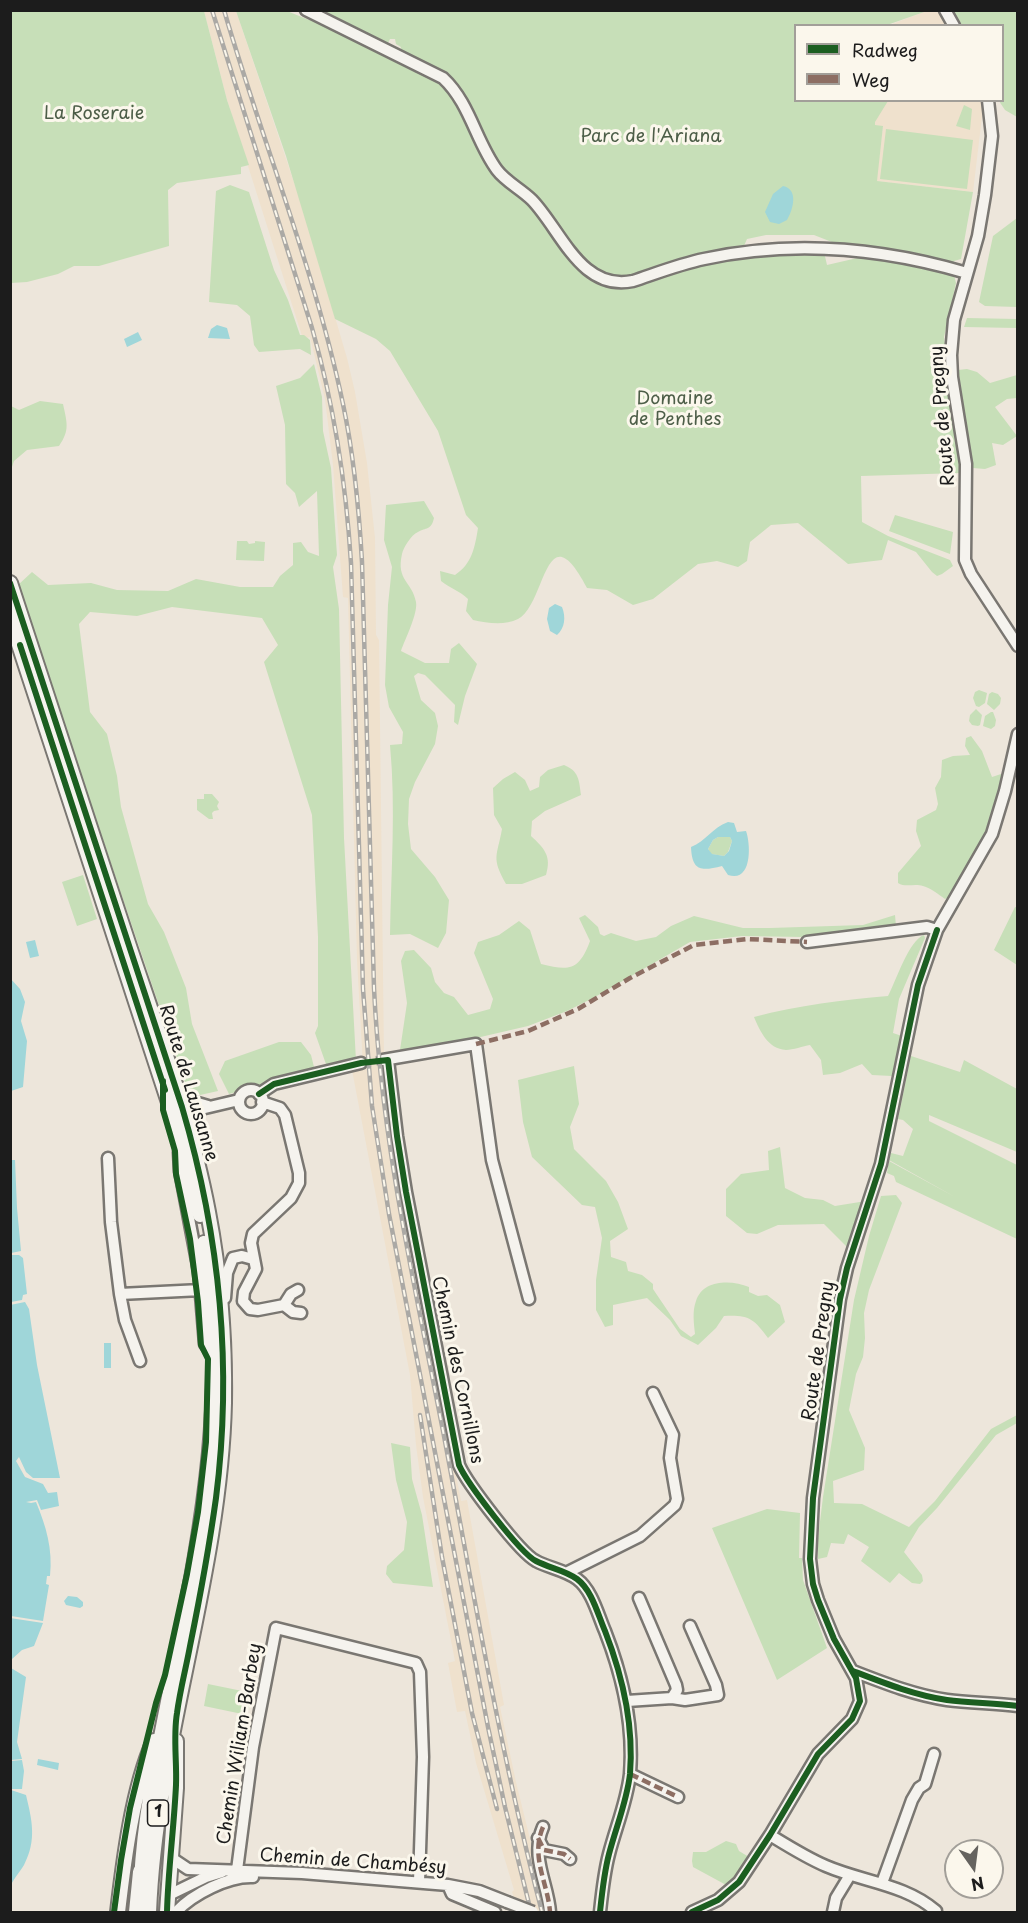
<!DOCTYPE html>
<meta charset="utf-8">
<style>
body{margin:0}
#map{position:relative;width:1028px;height:1923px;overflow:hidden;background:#ede6db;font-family:"Playpen Sans",sans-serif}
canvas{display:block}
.frame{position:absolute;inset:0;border:12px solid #1c1c1c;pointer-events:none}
.legend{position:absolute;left:794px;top:24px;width:210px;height:78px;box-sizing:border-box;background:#fbf7ec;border:2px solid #a29f99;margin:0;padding:8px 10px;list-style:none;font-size:18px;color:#1c1c1c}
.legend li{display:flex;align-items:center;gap:12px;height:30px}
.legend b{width:30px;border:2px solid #a29f99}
.north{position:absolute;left:944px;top:1839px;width:60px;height:60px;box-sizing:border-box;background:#fbf7ec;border:2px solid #a29f99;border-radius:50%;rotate:166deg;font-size:16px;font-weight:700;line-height:24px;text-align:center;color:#1c1c1c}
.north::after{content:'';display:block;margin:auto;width:21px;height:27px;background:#65635f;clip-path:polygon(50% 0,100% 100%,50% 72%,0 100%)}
</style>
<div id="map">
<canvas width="1028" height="1923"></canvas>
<div class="frame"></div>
<ul class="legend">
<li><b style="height:8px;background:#1b5e20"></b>Radweg</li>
<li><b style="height:8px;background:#8d6e63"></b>Weg</li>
</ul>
<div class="north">N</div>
</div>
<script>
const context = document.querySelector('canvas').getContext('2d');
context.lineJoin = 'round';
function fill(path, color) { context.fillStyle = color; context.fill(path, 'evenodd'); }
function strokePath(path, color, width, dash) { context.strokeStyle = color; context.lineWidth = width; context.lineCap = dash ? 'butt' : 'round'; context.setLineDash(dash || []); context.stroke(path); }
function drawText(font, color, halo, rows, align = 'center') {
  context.font = font + ' "Playpen Sans",sans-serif'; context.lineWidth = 6; context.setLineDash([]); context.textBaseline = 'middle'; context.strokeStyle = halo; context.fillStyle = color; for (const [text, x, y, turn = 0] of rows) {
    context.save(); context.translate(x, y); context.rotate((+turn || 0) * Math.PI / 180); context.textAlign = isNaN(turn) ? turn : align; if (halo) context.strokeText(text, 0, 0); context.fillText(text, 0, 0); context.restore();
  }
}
const built = new Path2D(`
 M929 10 939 11 948 25 887 26Z
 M204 11H236L305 215 347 358 355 392 367 463 375 538 376 635 379 640 384 1057 397 1158 461 1501 467 1500 504 1705 500 1707 516 1782 548 1912H519L512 1892 514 1890 476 1763 465 1711 457 1712 448 1663 455 1661 423 1497 416 1445 410 1375 352 1070 363 1066 357 960 348 598 343 597 333 465 325 399 310 337 303 339 227 100Z
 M854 101H981L983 108 973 192 876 181 883 127 875 125Z`);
const green = new Path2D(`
 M10 11H204L227 100 249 165 241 167V174L177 183 168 190 169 246 99 266H74L58 274 27 282 11 283Z
 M236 11H287L309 20 313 19 389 58 397 57 438 78 439 84H444L472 127 481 148 546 222 570 261 589 278 605 285 623 288 632 286 689 266 713 261 772 254 824 252 827 265 866 256 897 260 954 275 956 283 944 337 958 435 956 441 960 473 861 476 862 522 888 536 950 560 953 566 942 574 937 576 932 572 916 552 888 540 882 560 848 564 798 523 771 525 750 542 747 561 738 567 717 561 698 564 653 599 633 605 607 590 587 588C545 508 546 605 518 619 504 626 487 623 473 620L466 611 468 599C460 591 450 588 441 581L440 571 455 575C472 564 475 547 478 528L466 515 438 431 390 351 376 339 335 319 286 156Z
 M320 11H927L887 25 796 26V100L888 101 875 122V125L883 126 877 181 973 192 961 259 954 261 952 264 842 246 814 235H766L747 239 743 248 622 280 598 272 570 247 540 201 506 174 497 163 476 120 455 87 400 53 401 47 396 44 395 39H390L388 43 384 44Z
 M952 11H1017V117L1005 110 999 101 1002 100V26L961 25Z
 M964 105 972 109 970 130 956 126Z
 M886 129 973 140 967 189 880 179Z
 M230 185 249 192 274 270 288 300 300 335H304L310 340 311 355 300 349 259 352 254 345 250 316 237 305 209 302 216 191Z
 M1017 218V307L985 306 979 302 993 236Z
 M967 318 1017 319V328L964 327Z
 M314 364 322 397 323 431 331 468 337 555 333 567 339 609 344 838 356 1061 327 1067 315 1033 318 1026V937L312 815 264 662 278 645 262 618 172 607 137 616 90 612 79 624 90 712 107 734 117 776 121 807 148 904 164 932 186 988 192 1024 218 1091 200 1095 187 1088 17 586 32 572 48 585 91 583 117 590 168 591 196 579 240 587H273L280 576 293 565V543L301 542 308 552 319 556 317 491 299 507 295 493 286 484 285 425 276 386 300 378Z
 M967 369 977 372 990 383 1017 375V398L1007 399 995 407 1017 436 1003 445 992 443 996 465 985 469 973 468 958 370Z
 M40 401 63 404C67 423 70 430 59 446L27 450 14 461 11 470V406L19 410Z
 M424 501 434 518C431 531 426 527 418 532 411 535 403 548 402 554 396 581 412 581 416 602 418 614 405 639 401 651L425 663H449L451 649 459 643 477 664 465 696 458 725 454 722 455 705 425 675 418 673 414 676 421 700 435 713 438 726 435 744 415 782 409 799 408 824 411 849 435 877 449 900 446 933 438 948 410 934 390 935C391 872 396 808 390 745L402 744 403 732 389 707 385 685 388 605 392 567 384 540 386 505Z
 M895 515 953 532 950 554 889 531Z
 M237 541H247L249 544 255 543V541L265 542 264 561 236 560Z
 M979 690 987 693 985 703 979 707 976 706 973 698 975 692Z
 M992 692 998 694 1001 698 1000 704 994 710 987 704 989 694Z
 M976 709 982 715 980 725 978 726 972 725 969 721 970 715Z
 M991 712H993L996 720 995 726 991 729 983 726 985 716Z
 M971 736 982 751 992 777 1001 774 1003 776 985 837 949 897 945 899C938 894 931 888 923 886 914 883 906 888 898 883V873L921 846 916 831 917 820 936 810 938 804 935 788 941 777 942 760 953 756 970 755 965 746 966 738Z
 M564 765C579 771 579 780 581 795L545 811 532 821 531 836C544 848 552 856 546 875L522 884H506C491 857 497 857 502 829L494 815 493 788 503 779 515 772 525 780 530 791 539 787 540 777 548 770Z
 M204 794H212L219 802 217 806 219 810 214 811 212 813 213 819H209L197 810V799H204Z
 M718 837H730L732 841 728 852 724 856 711 854 708 849 713 840Z
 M83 875 97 919 77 926 62 882Z
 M1015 907 1018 908 1017 965 994 950Z
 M585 915 598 927 600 934 604 936 611 933 636 941 656 937 671 926 694 916 743 928H770L863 925 895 915 896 926 803 937 742 936 690 942 595 997 567 1011 528 1026 472 1039 400 1050 407 1003 401 961 405 951 414 950 431 968 435 982 444 993 454 997 468 1015 490 1009 493 999 474 953 478 942 499 935 519 921 530 930 541 964C569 971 579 971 590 941L579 918Z
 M924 935 925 938 899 999 893 1033 902 1036 892 1076 872 1075 862 1064 840 1073 823 1075 821 1060 810 1045C803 1046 793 1050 786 1050 768 1049 760 1031 754 1017 799 1005 843 1000 888 996 896 981 909 940 924 935Z
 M279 1042H301L311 1055 315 1071 229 1094 219 1074 225 1061Z
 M911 1056 960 1072 964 1060 1017 1089V1152L929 1115V1121L1017 1165V1239L896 1182 894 1176 887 1173 889 1161 955 1197 889 1160 891 1153 903 1156 913 1129 903 1120 898 1119Z
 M574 1066 579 1104 570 1127 574 1149 606 1181 618 1202 628 1229 610 1241 611 1257 626 1262 628 1271 642 1275 653 1284V1289L680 1329 691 1337 695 1334C694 1324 692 1311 696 1301 703 1279 732 1280 749 1287V1292L758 1296 767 1295 780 1305 785 1322 768 1338C753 1318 749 1315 724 1316L716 1328 698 1345 681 1336 670 1320 647 1298 613 1305V1325L605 1327 596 1310V1280L602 1238 595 1207 582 1205 532 1157 523 1122 518 1080Z
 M780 1147 785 1188 805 1198 823 1200 835 1206 866 1201 849 1249 824 1224 778 1225 757 1234 747 1233 726 1216V1189L741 1174 769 1170 768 1151Z
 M896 1195 902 1203 869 1290 864 1313 865 1338 863 1357 856 1374 849 1410 865 1448 864 1470 833 1481 834 1503 862 1504 909 1527 935 1501 991 1429 1017 1415V1423L996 1435 937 1508 919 1527 904 1552 922 1575 923 1581 920 1584 912 1583 899 1573 890 1583 861 1561 869 1547 848 1534 844 1544 831 1543 827 1557 818 1559V1538L823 1497 854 1300 869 1236 881 1196Z
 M391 1443 410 1447 412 1479 422 1515 433 1587 393 1583 386 1574 387 1566 404 1550 407 1522 396 1480Z
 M767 1509 800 1513 799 1558H802L803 1580 827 1648 777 1680 712 1528Z
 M208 1684 252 1693 247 1715 204 1706Z
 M726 1841 736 1844 739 1851 749 1857 728 1886 693 1867 692 1861 693 1852H706Z`);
const water = new Path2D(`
 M783 186C799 189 793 210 787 220L779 224 770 222 765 212 773 194Z
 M217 325 227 328 230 339 208 338 211 329Z
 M138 332 142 340 127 347 124 339Z
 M555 604 562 607C566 617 565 628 557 635L550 631 547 619 549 608Z
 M728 822 734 823 737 832 746 831C751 845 752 883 728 875L722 866C702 871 692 872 691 847 706 841 712 828 728 822ZM718 837H730L732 841 729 851 724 856 712 854 708 849 713 840Z
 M35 940 39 956 30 958 26 942Z
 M10 978 20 989 25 1002 21 1021 27 1041 23 1087 11 1091Z
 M11 1160H15L17 1208 21 1251 11 1253Z
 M11 1255H19L23 1258 27 1294 23 1295 22 1300 11 1302Z
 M25 1302 29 1309 37 1365 60 1478H33L26 1472 19 1457 16 1461 25 1477 43 1484 48 1493 57 1492 59 1506 41 1510 37 1500 26 1502 31 1503 36 1502C46 1526 53 1549 50 1576H47L46 1584 49 1585 43 1621 11 1616 10 1305Z
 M104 1343H111V1368H104Z
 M68 1596 77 1597 83 1602V1606L80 1608 66 1605 64 1601Z
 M10 1618 43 1623 34 1646 22 1650 12 1659 10 1658Z
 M11 1668 26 1677 17 1742 22 1759 11 1760Z
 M38 1759 59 1763 58 1770 37 1765Z
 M22 1760 24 1771 22 1789H11V1761Z
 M11 1790 26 1795C32 1820 37 1840 24 1865 20 1872 14 1878 11 1885Z`);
const minorTunnel = new Path2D(`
 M361 1063 382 1060`);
const minor = new Path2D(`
 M306 10 443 78C470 103 476 142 497 170 506 182 521 189 532 200 561 230 581 292 633 281 657 273 680 264 704 259 791 240 882 248 967 273
 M945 10 954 26
 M988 100 992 136 985 195 978 236 954 320 951 355 952 377 966 464 965 560 971 574 1018 646
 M807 942 927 927 937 930
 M383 1060 476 1044 492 1160 529 1299
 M388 1060 397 1136 406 1192 459 1465C467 1483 520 1553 536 1561 549 1568 565 1570 577 1579 592 1590 598 1615 605 1631 623 1677 634 1724 630 1774 627 1801 616 1827 609 1854 604 1873 602 1893 600 1912
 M239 1102a12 12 0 1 1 24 0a12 12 0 1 1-24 0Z
 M177 1091 191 1101 208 1106
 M259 1094 274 1084 361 1063
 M262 1102 280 1108 285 1115 299 1173V1183L291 1198 253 1234 251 1243 256 1269 244 1292 243 1301 250 1309 258 1310 284 1305 291 1294 298 1290
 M184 1113 239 1100
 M179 1152 180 1171 199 1271 205 1344 214 1356
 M108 1158 111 1222 120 1294 201 1290
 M120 1294 125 1320 140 1361
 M225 1298 227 1273 233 1258 242 1256 253 1259
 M284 1305 293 1312 301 1313
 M566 1573 640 1536 675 1505 677 1499 670 1458 673 1435 653 1393
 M639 1598 676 1685 677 1690 672 1698
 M853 1671C884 1683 914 1695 947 1700 970 1703 994 1703 1018 1706
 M627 1701 672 1698 685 1700 718 1695 716 1685 690 1626
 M630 1774 678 1797
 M543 1827C530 1857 548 1883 550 1912
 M770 1835C788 1846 807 1858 826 1866 863 1882 905 1884 936 1911
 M538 1838 544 1850 564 1854 570 1859
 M170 1857 188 1869 302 1873 448 1885 479 1891 507 1902
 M237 1870 253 1747 276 1628 416 1663 420 1672 423 1757 419 1882
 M882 1883 912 1800 919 1788 925 1784 934 1754
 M448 1885 452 1894 495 1912
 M173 1893 206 1877 222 1872
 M176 1912C193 1894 228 1876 253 1877
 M692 1912 718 1900 739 1882 770 1835 818 1754 852 1719 860 1701 856 1678 834 1639 818 1600 813 1584 810 1559 813 1498 840 1299 847 1268 881 1164 918 985 937 930 992 834 1005 791 1018 734
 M833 1912 836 1898 850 1875`);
const major = new Path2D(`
 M10 583C49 705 90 827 130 949 159 1035 191 1122 208 1212 220 1275 225 1339 224 1403 220 1576 156 1740 149 1912
 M10 617 177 1127 200 1215
 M141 1880C145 1806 162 1734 176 1661 204 1523 229 1384 204 1243
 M118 1912C124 1860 133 1788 154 1741
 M167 1912 176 1788V1741`);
const highway = new Path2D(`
 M137 1912 141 1872`);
const rail = new Path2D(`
 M212 10 312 328C334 405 346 483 351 563L363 989 372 1106 389 1214 488 1727 505 1807 531 1912
 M224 10C262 141 315 270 343 404 354 456 359 509 362 562L374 988C381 1140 415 1287 444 1436 474 1595 501 1756 542 1912
 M420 1415 442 1557 472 1713 497 1809`);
const minorBridge = new Path2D(`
 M507 1902 533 1912`);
const quiet = new Path2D(`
 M476 1044 528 1031 578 1009 630 978 694 945 747 939 807 942
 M630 1774 678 1797
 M543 1827C530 1857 548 1883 550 1912
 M538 1838 544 1850 564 1854 570 1859`);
const cycleway = new Path2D(`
 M10 583 182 1107C220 1236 233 1364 216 1498 209 1548 200 1597 190 1646 186 1668 180 1690 177 1713 173 1736 177 1762 176 1785 174 1828 168 1870 167 1912
 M20 645 165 1090
 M259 1094 274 1084 361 1063 388 1060 397 1136 406 1192 459 1465C467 1483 520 1553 536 1561 549 1568 565 1570 577 1579 592 1590 598 1615 605 1631 623 1677 634 1724 630 1774 627 1801 616 1827 609 1854 604 1873 602 1893 600 1912
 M853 1671C884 1683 914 1695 947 1700 970 1703 994 1703 1018 1706
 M114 1912 121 1860 130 1808 156 1703 165 1675 187 1574 198 1512 206 1442 208 1359 201 1345 198 1302 190 1239 176 1174 175 1151 163 1110V1081
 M692 1912 718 1900 739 1882 770 1835 818 1754 852 1719 860 1701 856 1678 834 1639 818 1600 813 1584 810 1559 813 1498 840 1299 847 1268 881 1164 918 985 937 930`);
const shields = [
 [158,1813,21]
];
const shieldNames = [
 ["1",158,1813]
];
const parkNames = [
 ["La Roseraie",94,114],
 ["Parc de l'Ariana",651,137],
 ["Domaine",675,399],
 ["de Penthes",675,420]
];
const streetNames = [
 ["Route de Pregny",943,416,-95],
 ["Route de Lausanne",188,1083,73],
 ["Route de Pregny",819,1351,-82],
 ["Chemin des Cornillons",457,1370,78],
 ["Chemin Wiliam-Barbey",240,1744,-81],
 ["Chemin de Chambésy",353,1862,4]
];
fill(built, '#efe1cd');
fill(green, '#c7dfb8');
fill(water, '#9fd6d9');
strokePath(minorTunnel, '#c3beb5', 10, [10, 5]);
strokePath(minor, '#7a7772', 15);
strokePath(major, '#7a7772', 18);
strokePath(highway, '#7a7772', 21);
strokePath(minor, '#f5f3ee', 10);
strokePath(major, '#f5f3ee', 14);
strokePath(highway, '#f5f3ee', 16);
strokePath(rail, '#aba9a5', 4.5);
strokePath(rail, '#fbf7ec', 2, [7]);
strokePath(minorBridge, '#7a7772', 15, []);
strokePath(minorBridge, '#f5f3ee', 10);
strokePath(quiet, '#8d6e63', 4.5, [9, 4.5]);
strokePath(cycleway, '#1b5e20', 6);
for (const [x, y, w] of shields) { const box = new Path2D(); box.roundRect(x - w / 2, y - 13, w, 26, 4.5); context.fillStyle = '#fbf7ec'; context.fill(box); strokePath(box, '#1c1c1c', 1.5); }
drawText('bold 16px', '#1c1c1c', null, shieldNames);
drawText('18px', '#4d5e48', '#fbf7ec', parkNames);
drawText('18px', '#1c1c1c', '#fbf7ec', streetNames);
</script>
